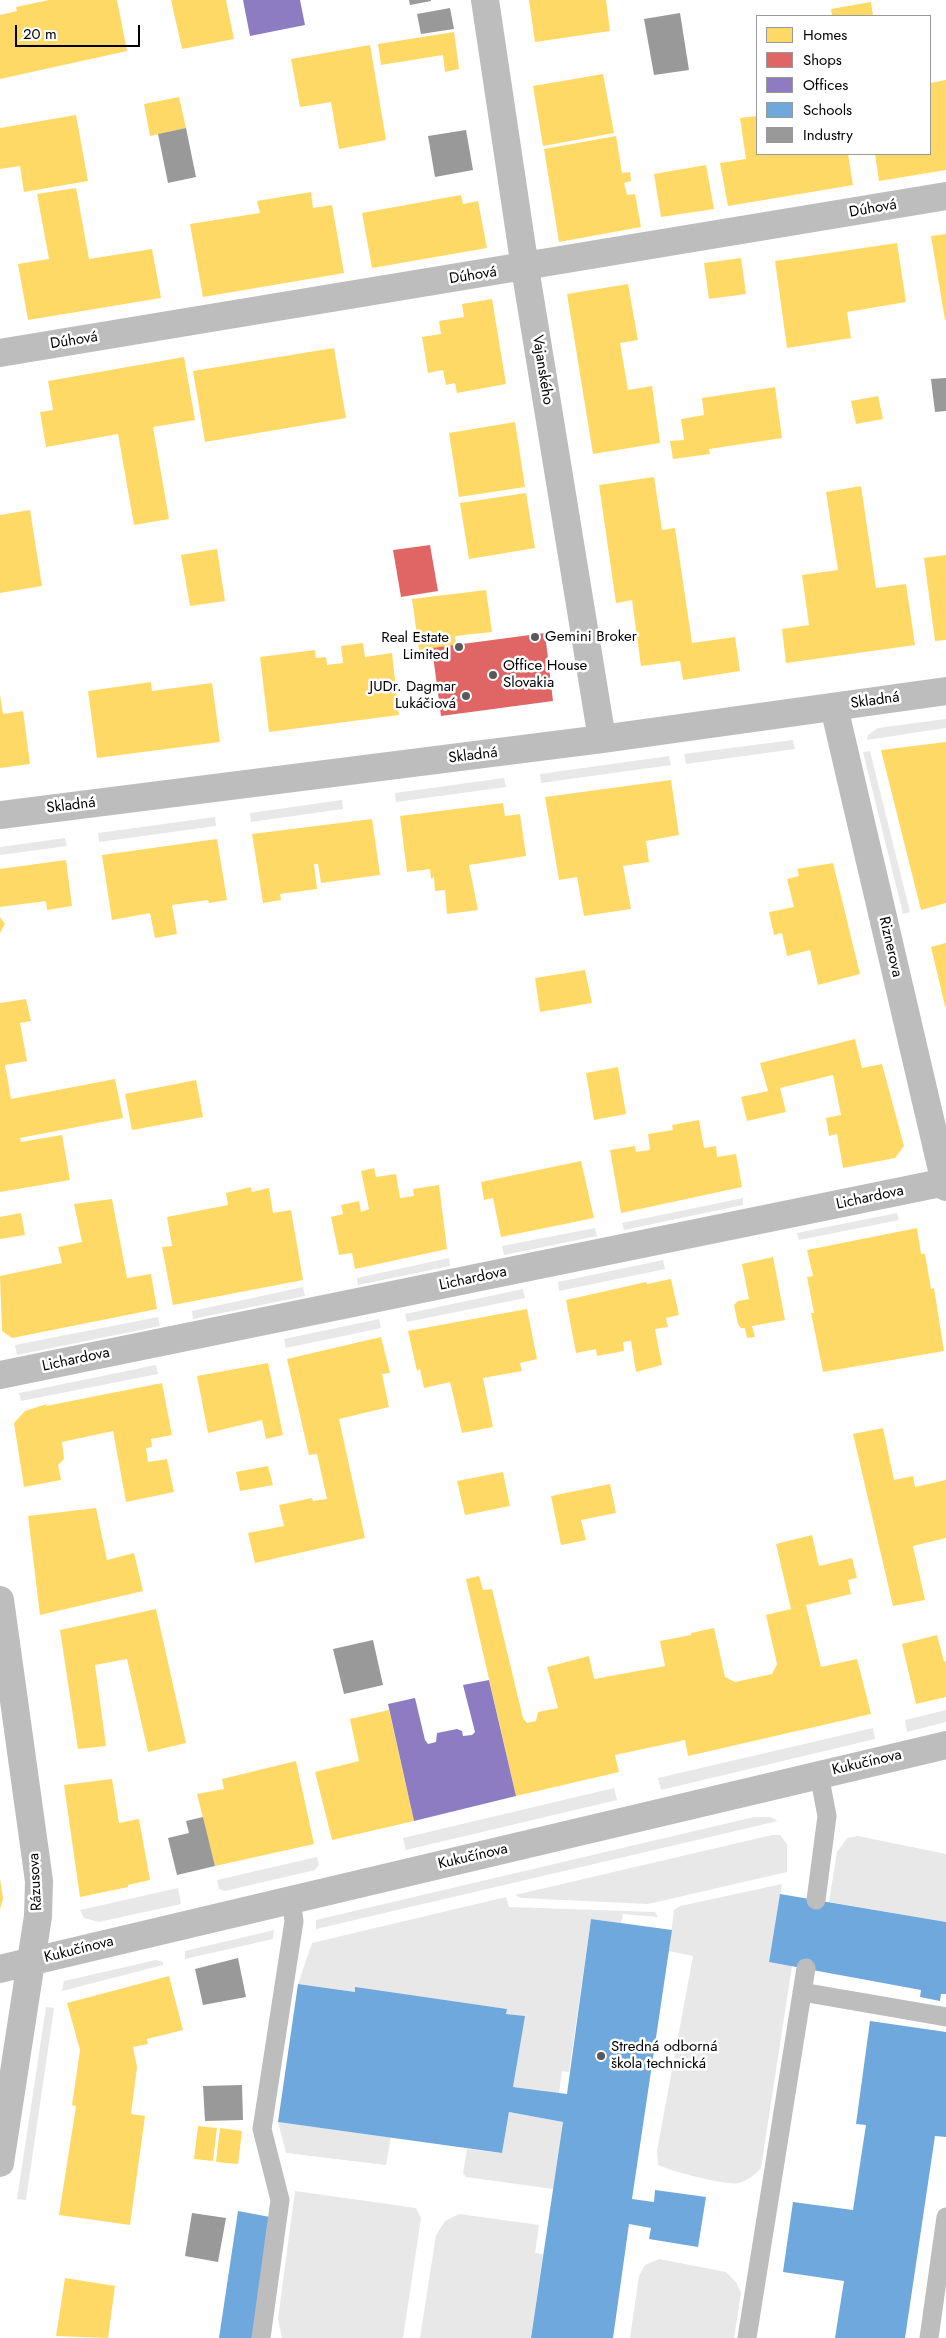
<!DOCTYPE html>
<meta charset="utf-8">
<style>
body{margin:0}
#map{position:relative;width:946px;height:2338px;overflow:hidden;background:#fff;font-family:Jost,sans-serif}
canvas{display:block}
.legend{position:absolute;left:756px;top:15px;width:175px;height:140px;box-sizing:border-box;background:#fff;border:1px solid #999;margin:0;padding:6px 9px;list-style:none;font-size:15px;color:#000}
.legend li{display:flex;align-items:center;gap:10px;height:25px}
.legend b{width:25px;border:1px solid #999}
.scale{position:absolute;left:15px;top:25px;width:125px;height:22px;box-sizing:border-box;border:2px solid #000;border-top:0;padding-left:6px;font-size:15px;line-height:18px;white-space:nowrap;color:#000;-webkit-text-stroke:4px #fff;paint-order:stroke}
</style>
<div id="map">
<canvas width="946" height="2338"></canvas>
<ul class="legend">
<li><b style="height:14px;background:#ffd966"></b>Homes</li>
<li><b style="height:14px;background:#e06666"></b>Shops</li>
<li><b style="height:14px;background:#8e7cc3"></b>Offices</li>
<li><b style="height:14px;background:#6fa8dc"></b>Schools</li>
<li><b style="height:14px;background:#999"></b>Industry</li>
</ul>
<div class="scale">20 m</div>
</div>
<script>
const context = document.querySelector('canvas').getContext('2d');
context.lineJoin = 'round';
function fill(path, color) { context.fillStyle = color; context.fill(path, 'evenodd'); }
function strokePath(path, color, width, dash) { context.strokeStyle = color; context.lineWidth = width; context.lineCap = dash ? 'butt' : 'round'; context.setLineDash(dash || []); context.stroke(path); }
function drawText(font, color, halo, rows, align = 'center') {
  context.font = font + ' Jost,sans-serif'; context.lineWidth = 5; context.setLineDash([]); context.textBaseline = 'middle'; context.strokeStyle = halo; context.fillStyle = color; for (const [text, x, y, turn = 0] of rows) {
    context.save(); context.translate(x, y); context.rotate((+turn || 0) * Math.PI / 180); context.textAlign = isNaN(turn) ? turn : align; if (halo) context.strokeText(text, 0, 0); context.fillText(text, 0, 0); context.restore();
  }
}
const green = new Path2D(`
 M946 719V728L867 740 868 735 878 728Z
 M793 740 795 749 686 764 684 754Z
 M870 751 910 912 903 914 863 752Z
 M669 756 671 765 541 783 540 774Z
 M504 778 506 787 396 802 395 793Z
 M342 800 343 809 251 822 250 813Z
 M215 817 216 826 99 842 98 833Z
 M65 838 67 846 0 855V847Z
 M743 1198V1205L624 1230 622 1223Z
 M897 1213 899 1220 799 1240 797 1233Z
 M595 1228 597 1236 504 1255 502 1246Z
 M449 1258 450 1266 358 1285 357 1278Z
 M663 1260 665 1269 559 1291 558 1282Z
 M303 1287 305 1296 193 1319 192 1311Z
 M523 1289 525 1298 407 1322 405 1314Z
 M158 1317 160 1326 17 1355 15 1345Z
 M379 1319 381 1328 286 1348 284 1339Z
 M156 1365 158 1374 21 1401 19 1393Z
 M946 1710V1722L907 1732 905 1720Z
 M873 1728 875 1739 661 1790 658 1778Z
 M614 1788 617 1800 406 1850 403 1838Z
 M754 1817H770L778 1821 316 1929V1920Z
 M772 1835H780L787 1844V1872L648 1904 521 1898 515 1895Z
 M858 1836 946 1854V1922L829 1902 837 1852 847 1838Z
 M317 1857 319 1865 315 1870 225 1891 219 1889 217 1880Z
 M782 1884 769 1962 792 1966 761 2168C755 2175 748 2180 739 2183 726 2186 671 2171 658 2165L657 2151 693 1956 669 1951 674 1910 680 1906Z
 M178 1888 181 1904 99 1922 84 1918 80 1910Z
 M506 1897 509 1907 655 1912 658 1917 623 1914 621 1923 591 1919 569 2072 562 2071 559 2093 513 2087 524 2016 506 2014 507 2009 355 1988V1992L298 1984 312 1943Z
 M274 1930 273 1939 185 1959V1951Z
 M156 1960 163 1962V1965L62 1991 64 1981Z
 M46 2007 54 2008 26 2200 17 2199Z
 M509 2112 563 2122 553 2189 466 2177 463 2173 467 2149 502 2153Z
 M278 2122 391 2137 386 2165 286 2153Z
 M295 2191 416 2208 421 2218 403 2338H282L278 2319Z
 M459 2214 539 2225 535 2253 543 2254 531 2338H420L436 2235 445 2221Z
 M659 2259 726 2272 736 2282 741 2293 734 2338H630L639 2276 645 2265Z`);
const homes = new Path2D(`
 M49 0H117L127 51 0 79V15L17 11 16 7Z
 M171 0H226L234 39 182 49Z
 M529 0H606L610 31 535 42Z
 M871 2 873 16H832L831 9Z
 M454 32 459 69 445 72 443 55 381 65 378 44Z
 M370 45 386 140 339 149 331 102 300 107 291 59Z
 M603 74 614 133 543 146 533 86Z
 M946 80V170L879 181 875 154H930V83Z
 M179 97 186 128 150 136 144 104Z
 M76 115 88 181 24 192 20 166 0 169V128Z
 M757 116V154H848L853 185 728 206 720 163 746 159 740 118Z
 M616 136 622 173 630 172 631 181 624 183 627 195 635 194 641 227 559 242 544 149Z
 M706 165 714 209 661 217 654 174Z
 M76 188 89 259 152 249 161 298 28 320 18 264 49 259 37 194Z
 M311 192 313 208 332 205 344 273 203 297 190 224 260 213 257 201Z
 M461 195 463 204 478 201 487 248 372 268 362 213Z
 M946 234V320H945L931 236Z
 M897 243 906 302 847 312 851 338 787 348 775 261Z
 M741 258 746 294 709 299 704 263Z
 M628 284 638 340 620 343 628 390 652 386 660 443 593 454 567 294Z
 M492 299 506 384 457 393 455 383 446 385 443 370 428 373 422 337 441 334 439 321 464 317 462 304Z
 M334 348 346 418 205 442 193 371Z
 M184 357 195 420 153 427 169 519 134 525 118 434 46 447 40 412 53 410 48 381Z
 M775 387 782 438 709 449 710 454 673 459 670 441 684 440 681 419 704 415 702 398Z
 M878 396 883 419 856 424 851 401Z
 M515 422 525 487 459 497 449 433Z
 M654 477 662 530 675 528 692 643 735 637 740 671 683 680 680 661 641 666 632 600 616 603 599 485Z
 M861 486 876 588 906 584 915 645 786 663 782 629 809 625 802 575 838 570 826 492Z
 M526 493 535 548 469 559 460 503Z
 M30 510 42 586 0 593V515Z
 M217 549 225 601 190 606 181 555Z
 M946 555V640L935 641 924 558Z
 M486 590 492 632 455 636 456 645 419 650 412 599Z
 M363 643 365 657 392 653 399 715 269 732 260 657 315 650 316 658 326 657 327 665 343 663 341 646Z
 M151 682 152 691 212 683 220 742 97 758 88 691Z
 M0 695 3 714 23 711 30 764 0 768Z
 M946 742V903L921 910 881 750Z
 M671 780 679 835 646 841 649 862 623 866 631 909 584 916 577 877 559 880 545 797Z
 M503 803 505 816 520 814 526 856 469 865 478 910 447 914 445 890 435 891 434 877 431 879 430 869 407 872 400 816Z
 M372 819 380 875 321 883 318 864H314L317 889 280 894 281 900 263 903 252 834Z
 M217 839 227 900 209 903 208 900 172 905 177 934 155 938 150 913 112 920 102 855Z
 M66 860 72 906 47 910 46 901 0 907V869Z
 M833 863 860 974 818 985 810 950 787 956 782 933 774 935 769 912 794 907 787 879 799 876 797 869Z
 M0 917 5 924 0 933Z
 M946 943V1006H945L931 947Z
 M585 970 592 1003 540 1012 535 978Z
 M26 999 31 1021 20 1023 27 1061 5 1065 11 1099 115 1079 123 1118 20 1138 21 1142 62 1135 70 1180 0 1192V1003Z
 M855 1039 862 1068 882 1064 904 1146 895 1158 843 1168 837 1134 829 1136 826 1118 841 1115 833 1075 780 1088 786 1112 747 1121 741 1097 768 1091 760 1063Z
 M618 1067 626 1114 594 1120 586 1073Z
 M196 1080 203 1117 132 1130 125 1094Z
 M699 1120 704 1148 716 1146 717 1157 736 1154 742 1187 621 1213 610 1150 635 1146 636 1152 650 1150 648 1134 673 1130 672 1125Z
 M581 1161 594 1218 501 1237 493 1198 484 1200 481 1182Z
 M374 1168 376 1177 396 1174 400 1198 414 1196 413 1189 439 1185 447 1249 355 1269 352 1253 339 1255 331 1217 343 1214 341 1205 359 1201 361 1212 369 1209 361 1171Z
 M251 1187 252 1192 269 1188 273 1213 291 1210 303 1280 173 1305 162 1247 172 1246 167 1217 228 1205 226 1193Z
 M112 1199 127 1278 151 1274 157 1309 12 1338 2 1331 0 1276 62 1263 58 1247 82 1242 74 1204Z
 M21 1213 25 1235 0 1239V1217Z
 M917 1228 921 1254H925L931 1289 934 1288 944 1351 823 1372 811 1313H814L807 1277 813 1276 807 1250Z
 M773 1257 785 1320 752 1326 755 1337 747 1338 745 1328H741L738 1324 734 1305 738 1301 749 1299 742 1264Z
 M671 1279 679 1315 666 1318 668 1327 655 1329 662 1365 636 1372 631 1341 623 1342 624 1351 597 1356 596 1349 576 1353 566 1300 646 1282 647 1284Z
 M527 1309 537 1359 520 1363 522 1371 483 1378 493 1427 462 1433 450 1382 424 1388 420 1369 417 1371 408 1331Z
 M381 1337 390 1373 382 1374 389 1407 339 1419 365 1538 255 1563 248 1533 284 1526 279 1505 312 1498 313 1501 327 1499 317 1454 309 1455 287 1359Z
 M268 1363 283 1435 266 1439 262 1420 208 1433 197 1376Z
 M162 1383 172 1435 151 1439 152 1447 146 1448 148 1462 167 1459 174 1492 126 1502 113 1431 62 1442 64 1459 58 1465 61 1480 24 1487 14 1423 25 1411 47 1404 46 1406Z
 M883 1428 894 1480 913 1476 915 1487 946 1480V1538L913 1546 925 1600 893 1606 853 1434Z
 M268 1466 273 1485 240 1491 236 1472Z
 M503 1472 510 1506 465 1515 457 1481Z
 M610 1484 616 1513 581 1520 586 1540 561 1545 551 1496Z
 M96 1508 107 1560 134 1553 143 1591 40 1615 28 1516Z
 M812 1535 819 1566 852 1558 857 1578 848 1580 851 1594 806 1605 821 1667 857 1659 871 1714 688 1756 685 1740 615 1755 619 1772 516 1796 466 1579 479 1576 483 1590 492 1589 523 1718 527 1723 536 1721 538 1712 558 1708 547 1667 589 1656 594 1679 665 1666 660 1641 691 1635V1633L714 1628 725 1677 735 1682 772 1674 777 1664 766 1615 791 1609 776 1544Z
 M156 1609 186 1743 148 1752 127 1659 95 1665 106 1746 78 1749 60 1630Z
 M937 1635 944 1662 946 1661V1697L916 1704 902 1644Z
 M389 1710 414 1821 332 1840 315 1772 359 1761 350 1719Z
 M296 1761 314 1844 215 1866 197 1794 224 1789 222 1779Z
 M112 1779 119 1823 139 1819 150 1880 128 1885V1887L80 1897 64 1785Z
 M0 1878 3 1899 0 1909Z
 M169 1976 183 2030 147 2039 148 2044 133 2047 137 2067 131 2114 145 2116 130 2225 59 2215 76 2106 72 2105 80 2050 67 2003Z
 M198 2126 217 2128 213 2161 194 2159Z
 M220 2128 242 2131 238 2164 216 2162Z
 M65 2278 115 2286 108 2338 56 2336Z`);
const shops = new Path2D(`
 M430 545 438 591 401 597 393 550Z
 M545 633 553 701 441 716 432 648Z`);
const offices = new Path2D(`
 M243 0H300L305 25 250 36Z
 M489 1680 516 1796 414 1821 388 1704 415 1698 425 1740 428 1744 436 1742 437 1733 457 1729 462 1731 463 1736 472 1735 475 1732 463 1685Z`);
const schools = new Path2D(`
 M780 1894 946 1922V1994H941L940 2001 920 1997 921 1990 769 1962Z
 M591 1919 672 1930 632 2199 654 2202 655 2190 706 2197 698 2247 649 2239 651 2228 629 2224 613 2338H531L563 2122 509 2112 502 2153 278 2122 298 1984 355 1992V1987L507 2009 506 2014 525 2016 513 2087 567 2094Z
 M870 2021 946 2032V2137L935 2136 905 2338H835L844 2281 783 2272 793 2202 853 2210 866 2125 856 2124Z
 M238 2211 270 2217 252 2338H219Z`);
const industry = new Path2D(`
 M409 0H431V1L410 5Z
 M450 8 454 29 421 34 417 14Z
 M680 13 689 70 654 75 644 19Z
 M186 128 196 177 168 183 158 134Z
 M466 130 473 170 435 177 428 136Z
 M946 378V411L935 412 931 379Z
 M373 1640 383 1685 344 1694 333 1649Z
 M203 1817 215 1866 177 1875 168 1838 189 1833 186 1821Z
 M238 1958 246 1997 203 2005 195 1969Z
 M242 2085 243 2120 205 2121 203 2086Z
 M192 2213 226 2218 218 2262 185 2256Z`);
const lane = new Path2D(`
 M816 1900 827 1816 819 1774
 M802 1992 946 2017
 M261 2338 280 2200 262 2129 294 1921 291 1900
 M747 2338 806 1968
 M929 2338 946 2217`);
const street = new Path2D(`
 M485 0 525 268 602 739
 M0 353 946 196
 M834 707 946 1187
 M0 815 602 739 946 691
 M0 1375 946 1182
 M0 1600 39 1881 38 1916 0 2163
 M0 1969 946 1745`);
const markers = [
 [535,637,5,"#595959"],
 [459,647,5,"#595959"],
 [493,675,5,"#595959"],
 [466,696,5,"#595959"],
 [601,2056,5,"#595959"]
];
const streetNames = [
 ["Dúhová",873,209,-10],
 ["Dúhová",473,276,-9],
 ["Dúhová",74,341,-9],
 ["Vajanského",542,370,81],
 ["Skladná",875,701,-8],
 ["Skladná",473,756,-7],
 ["Skladná",71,806,-7],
 ["Riznerova",890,947,77],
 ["Lichardova",870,1198,-12],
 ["Lichardova",473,1279,-12],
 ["Lichardova",76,1360,-12],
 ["Kukučínova",867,1763,-13],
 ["Kukučínova",473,1857,-13],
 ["Rázusova",36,1882,-93],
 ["Kukučínova",79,1950,-14]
];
const poiNames = [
 ["Gemini Broker",545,637],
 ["Real Estate",449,638,"right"],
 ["Limited",449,655,"right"],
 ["Office House",503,666],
 ["Slovakia",503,683],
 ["JUDr. Dagmar",456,687,"right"],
 ["Lukáčiová",456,704,"right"],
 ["Stredná odborná",611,2047],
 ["škola technická",611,2064]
];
fill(green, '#e8e8e8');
fill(homes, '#ffd966');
fill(shops, '#e06666');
fill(offices, '#8e7cc3');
fill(schools, '#6fa8dc');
fill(industry, '#999');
strokePath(lane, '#bdbdbd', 19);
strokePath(street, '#bdbdbd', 28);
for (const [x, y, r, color] of markers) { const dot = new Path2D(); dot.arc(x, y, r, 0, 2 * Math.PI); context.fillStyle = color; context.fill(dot); strokePath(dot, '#fff', 2); }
drawText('15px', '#000', '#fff', streetNames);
drawText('15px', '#000', '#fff', poiNames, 'left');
</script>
